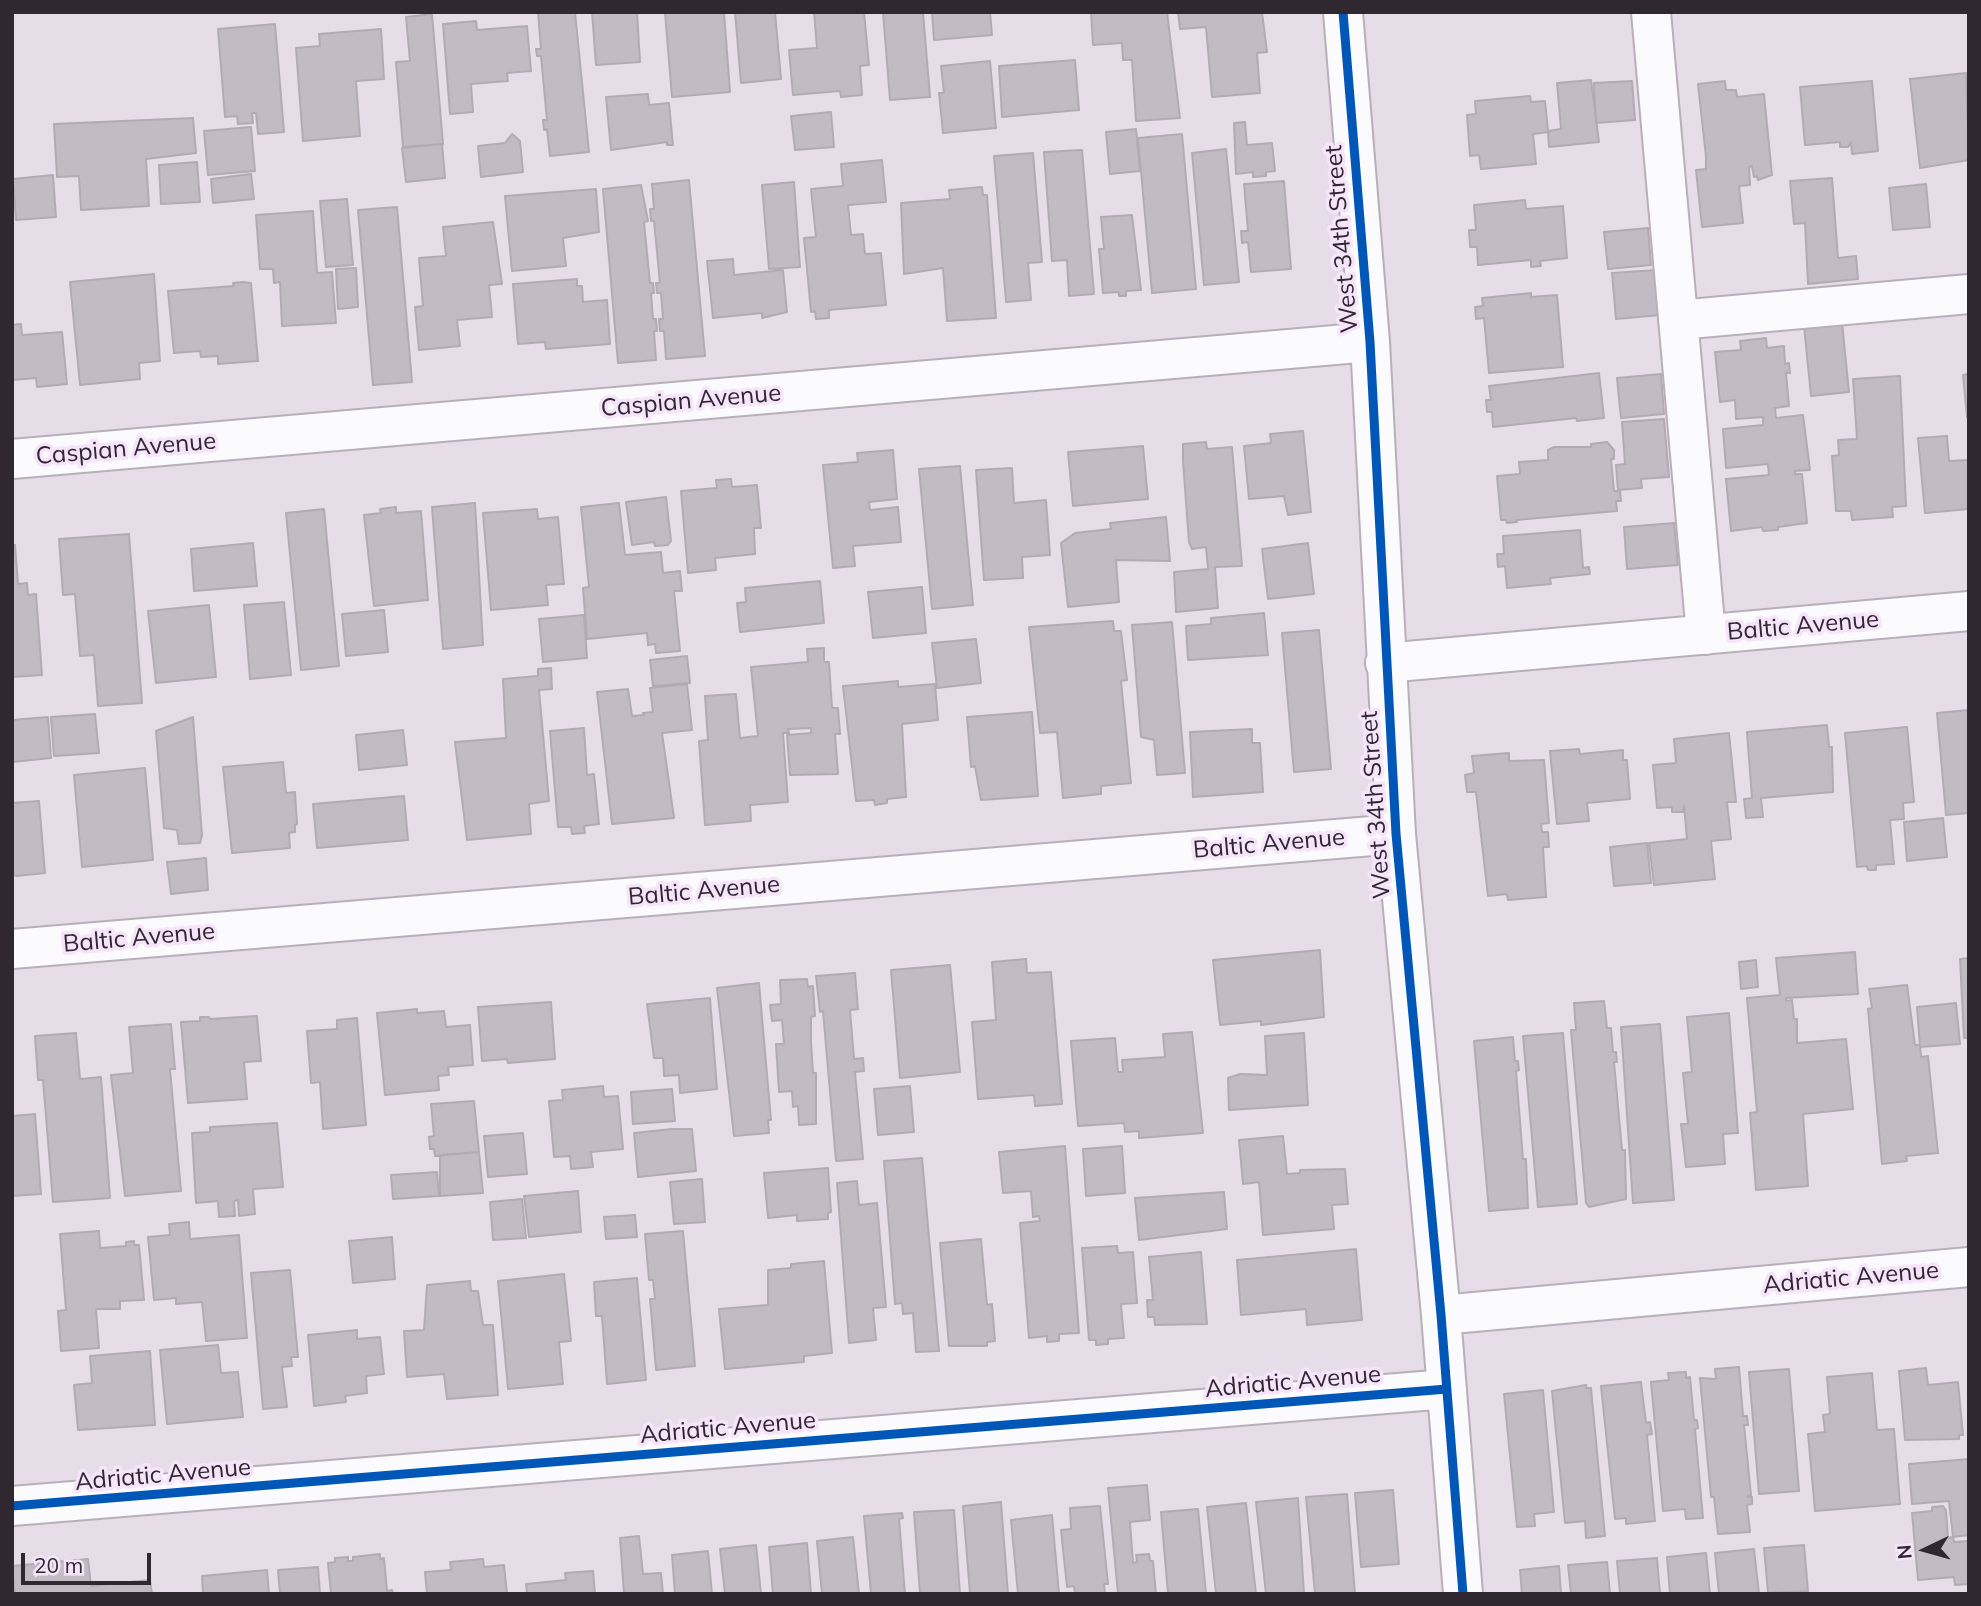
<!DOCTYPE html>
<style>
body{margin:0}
#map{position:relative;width:1981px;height:1606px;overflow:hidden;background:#e6dde8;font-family:Mulish,sans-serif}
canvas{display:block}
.frame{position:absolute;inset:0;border:14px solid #2f2830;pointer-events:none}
.north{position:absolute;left:1890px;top:1515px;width:70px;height:70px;-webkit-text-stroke:5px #f6e5fa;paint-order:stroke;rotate:265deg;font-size:19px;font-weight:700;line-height:28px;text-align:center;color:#2f2830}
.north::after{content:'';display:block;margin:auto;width:24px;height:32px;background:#2f2830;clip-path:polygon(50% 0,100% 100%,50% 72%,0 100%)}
.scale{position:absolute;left:21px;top:1553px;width:130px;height:32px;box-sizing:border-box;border:4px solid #2f2830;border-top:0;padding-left:9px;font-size:21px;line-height:24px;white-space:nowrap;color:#2f2830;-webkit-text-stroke:5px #f6e5fa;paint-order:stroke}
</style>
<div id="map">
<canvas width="1981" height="1606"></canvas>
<div class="frame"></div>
<div class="north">N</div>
<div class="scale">20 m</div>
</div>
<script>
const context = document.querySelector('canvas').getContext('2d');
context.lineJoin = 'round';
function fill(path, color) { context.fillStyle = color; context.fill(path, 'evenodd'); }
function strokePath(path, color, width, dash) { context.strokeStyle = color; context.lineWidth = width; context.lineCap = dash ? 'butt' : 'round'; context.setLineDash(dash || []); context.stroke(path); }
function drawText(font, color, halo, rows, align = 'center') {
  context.font = font + ' Mulish,sans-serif'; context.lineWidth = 7; context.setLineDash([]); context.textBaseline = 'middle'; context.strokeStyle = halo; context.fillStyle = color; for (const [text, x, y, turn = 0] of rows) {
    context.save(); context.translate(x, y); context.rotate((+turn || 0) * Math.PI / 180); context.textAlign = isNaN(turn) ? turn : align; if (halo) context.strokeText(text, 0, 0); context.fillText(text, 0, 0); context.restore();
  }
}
const building = new Path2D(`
 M538 12H575L589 152 550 156 547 129 544 130 543 120H547L541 56H537L536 49H541Z
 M583 12H637L640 62 596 65 592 12Z
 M665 12H724L730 92 672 97Z
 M735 12H775L781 79 741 83Z
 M814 12H864L869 65 860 66 862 95 841 97 840 91 793 95 789 50 817 48Z
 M883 12H923L930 97 890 100Z
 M932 12H990L992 35 934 40Z
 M1091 12H1167L1180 118 1136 121 1132 60H1123L1122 43 1093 45Z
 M1178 12H1262L1267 52 1257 53 1260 93 1212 97 1206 27 1180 29Z
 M432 14 443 144 403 147 396 62 410 61 406 17Z
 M476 21 477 30 527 26 531 71 507 73 508 81 471 84 473 112 450 114 443 24Z
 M275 24 284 132 258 134 256 113H252L253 123 238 124 237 116 225 117 218 29Z
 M381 29 384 79 356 81 360 136 303 141 296 48 320 46 319 34Z
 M1075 60 1079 110 1002 117 999 66Z
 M990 61 996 128 943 133 939 93H944L941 66Z
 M1966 73 1969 160 1920 168 1910 79Z
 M1591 80 1599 142 1549 147 1548 132 1533 134 1536 164 1481 169 1479 155 1470 156 1467 115 1476 114 1475 101 1530 96 1531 102 1545 101 1548 131 1561 129 1557 83Z
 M1632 81 1635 120 1596 123 1594 83Z
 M1725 81 1726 90H1736L1737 97 1764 94 1772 175 1758 180 1757 176 1754 177 1752 166 1749 167 1750 185 1739 186 1743 223 1702 227 1696 170 1706 169V157L1698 84Z
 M1872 81 1878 151 1852 154 1851 142 1848 147H1840V142L1805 145 1800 87Z
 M648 94 649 105 669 103 673 145H667V142L611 150 606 97Z
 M831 112 834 147 795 150 791 116Z
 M193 118 196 153 146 159 149 206 81 210 79 176 57 177 54 124Z
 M1245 122 1247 145 1272 143 1275 171 1266 172V176L1253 177V172L1236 174 1234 123Z
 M251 127 255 171 208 175 204 131Z
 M1136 129 1140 171 1110 174 1106 132Z
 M512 134 520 141 523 172 481 177 478 146 505 143Z
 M1182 134 1196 289 1152 293 1138 138Z
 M442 144 445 178 406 182 402 148Z
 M1226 149 1239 282 1204 285 1192 153Z
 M1082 150 1094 294 1069 296 1067 260 1052 261 1044 152Z
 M1033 153 1042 262 1028 263 1031 300 1006 302 994 156Z
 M882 160 886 202 848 205 851 235 863 234 865 254 881 253 886 305 829 310V318L816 319 815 311 811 312 804 238 816 237 811 189 843 186 841 164Z
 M197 162 200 202 161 204 159 165Z
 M251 174 254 199 213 203 211 179Z
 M53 175 56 217 16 220 13 179Z
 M1832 178 1838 258 1856 256 1858 279 1808 284 1805 223 1794 224 1790 181Z
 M689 180 705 356 666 359 664 331H660L659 319H663L661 293H657L656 283H660L654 221H651L650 209H654L652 184Z
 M1284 181 1291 269 1251 272 1248 242 1242 243 1241 231H1248L1244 184Z
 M794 182 800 267 769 269 762 185Z
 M1926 184 1930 227 1893 230 1889 188Z
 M641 185 648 221 644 222 650 283H653L654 293H651L653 319H656L657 331H654L656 360 618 363 603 189Z
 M982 187 983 195H987L996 318 947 321 943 268 904 274 901 203 950 199 949 190Z
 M596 189 599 232 563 238 566 266 512 271 505 196Z
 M347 199 353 265 326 267 320 201Z
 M1525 200 1526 209 1563 206 1567 258 1540 261 1541 266 1531 267V260L1478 265 1477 247H1470L1469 230H1476L1474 205Z
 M397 207 412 382 373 385 358 210Z
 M313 211 317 273 332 272 336 323 282 326 280 282 274 283 273 269H260L256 215Z
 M1132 215 1141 290 1126 291V296H1119V292L1103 293 1099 249H1104L1101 217Z
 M493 222 502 284 489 285 492 317 457 320 460 346 419 350 415 307 423 306 419 258 446 256 443 227Z
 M1648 228 1651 265 1608 269 1604 232Z
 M733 259 734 275 783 270 787 312 762 318V313L713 318 707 261Z
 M356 268 358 307 338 309 336 269Z
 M1657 270 1661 315 1616 319 1612 273Z
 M154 274 160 361 139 363 140 379 80 385 70 282Z
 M577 279V286H582L583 302 607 300 610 344 546 349 545 342 518 344 513 284Z
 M243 282 251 283 258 361 218 364V356L201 357 200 351 174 353 168 291 234 286 233 283Z
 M1531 293V297L1557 295 1563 367 1489 373 1484 318 1476 319 1475 307 1483 306 1482 298Z
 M1842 322 1849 392 1811 396 1804 326Z
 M21 324 22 335 62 332 67 384 37 387 36 378 12 380V325Z
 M1766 338 1767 348 1784 346 1785 364 1789 363 1790 373H1786L1789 406 1775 408 1776 418 1803 415 1810 470 1795 471V474H1802L1807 523 1778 527V530L1763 531 1762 527 1731 531 1726 479 1769 475 1768 464 1726 468 1723 429 1763 425V417L1736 419 1735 400 1720 402 1715 352 1741 350 1740 341Z
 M1599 373 1604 418 1577 421 1576 418 1493 427 1492 412H1487L1486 400H1491L1489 386Z
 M1661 374 1664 414 1621 418 1617 378Z
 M1969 374V416L1967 417 1963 375Z
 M1900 376 1906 506 1892 507 1893 517 1852 520 1851 511H1836L1832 456 1839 455 1838 440 1857 439 1853 379Z
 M1664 419 1669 477 1641 479 1642 488 1618 490 1616 465 1625 464 1622 422Z
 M1303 431 1311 512 1288 515 1284 496 1249 499 1244 446 1271 443 1270 434Z
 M1947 436 1949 461 1969 460V509L1925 513 1918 438Z
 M1206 442 1207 449 1232 447 1242 566 1215 567 1218 608 1176 612 1174 572 1208 569 1206 547 1192 549 1189 542 1183 461V444Z
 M1607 442 1614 450V459H1611L1614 491H1620L1621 501H1616L1617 511 1516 520 1517 522 1507 523 1506 520H1501L1497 476 1520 474 1519 462 1548 460V450L1554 447H1591V444Z
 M1143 446 1148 499 1073 506 1068 452Z
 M893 450 897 499 869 502 870 510 898 507 901 542 853 546 855 566 833 568 823 465 858 462 857 453Z
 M960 466 973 605 932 609 919 469Z
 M1012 468 1014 503 1046 500 1050 555 1022 557 1023 578 984 580 976 470Z
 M731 479 732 487 757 485 761 528H754L755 554 715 558 716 570 688 573 681 491 717 488 716 480Z
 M666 497 671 541 668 545 655 546 654 542 632 545 626 502Z
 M475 503 483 645 443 649 432 507Z
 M619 503 625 555 661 552 663 573 680 571 682 591H674L680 651 656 653 655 644 648 645 647 633 587 639 583 588 589 587 581 507Z
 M396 507V513L421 511 428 600 374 606 364 515 381 513 380 509Z
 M324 509 339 666 301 670 286 513Z
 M537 509 538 519 558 517 564 584 546 585 548 605 491 610 483 513Z
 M1166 517 1170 561 1116 560 1119 602 1068 607 1061 543 1075 533 1111 529 1110 523Z
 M1674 523 1678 565 1627 569 1624 527Z
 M1580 530 1583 568 1589 567 1590 574 1550 578 1551 584 1507 588 1505 566 1498 567 1497 554H1504L1503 536Z
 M129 534 142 703 98 706 94 655 80 656 75 594 63 595 59 539Z
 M253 543 257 586 194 591 191 549Z
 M1308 543 1314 594 1268 599 1262 549Z
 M12 545H15L18 584 27 583 28 595 36 594 42 675 12 677Z
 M820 581 824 623 740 632 737 603 746 602 745 588Z
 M922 587 926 633 873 638 868 592Z
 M284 602 291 675 250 679 244 605Z
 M209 605 216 677 156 683 148 611Z
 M384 610 388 652 346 656 342 614Z
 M1264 613 1268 655 1188 660 1186 626 1211 624V618Z
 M584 615 587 658 543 662 539 619Z
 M1113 621 1114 631H1121L1126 672 1127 680 1121 681 1131 783 1101 786V794L1063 798 1057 732 1040 733 1029 627Z
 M1172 622 1185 773 1157 775 1154 740 1141 737 1132 625Z
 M1319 630 1331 769 1294 772 1282 633Z
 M976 639 981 683 937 688 932 643Z
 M824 648V662H829L832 708H838L840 734H835L838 774 790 775 787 735 811 733V728L788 729 789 733H783L788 802 750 805 751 821 705 825 699 741 708 740 705 696 736 694 740 738 758 736 751 667 808 662 807 649Z
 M687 656 690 683 653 686 650 660Z
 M551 668 552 689 539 690 549 801 529 804 531 834 467 840 455 742 506 738 503 679 538 676V669Z
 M898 681V687L935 684 938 720 902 724 906 797 887 799V803L875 805 874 800 856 801 843 686Z
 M687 684 692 730 662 733 674 818 612 824 597 692 628 689 632 716 644 715 643 713 653 712 650 688Z
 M1969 710V813L1946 815 1937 713Z
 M1032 712 1038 796 981 800 975 766 971 767 967 717Z
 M95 714 99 753 54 756 51 717Z
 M48 717 51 758 12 762V720Z
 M193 717 202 835 200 843 179 844 177 830 164 828 156 731Z
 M1827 725 1829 747H1832L1833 792 1761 798 1763 817 1746 818 1744 799 1752 798 1747 732Z
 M1907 727 1914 802 1903 803 1904 819 1890 820 1894 864 1876 865V870H1868L1867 866 1857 867 1845 733Z
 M584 728 587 775 594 774 599 824 584 826 585 833 572 834 571 827H558L550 731Z
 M1252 729V743H1260L1263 792 1193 797 1190 732Z
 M403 730 407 765 359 770 356 735Z
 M1729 733 1736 802H1727L1731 839 1711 841 1715 879 1654 885 1649 843 1687 839 1684 806 1683 812H1672V807L1657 808 1653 765 1676 763 1674 739Z
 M1579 749 1580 754 1623 750V760H1627L1630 799 1587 803 1589 821 1557 824 1550 751Z
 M1509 753V761L1544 760 1549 823 1541 824 1542 832H1548L1549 847H1543L1546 897 1508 900 1507 894 1488 896 1476 792H1467L1465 775 1474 773 1472 756Z
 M283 762 286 793 295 792 297 824 295 825V832L289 833 290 848 232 853 223 767Z
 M145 768 153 860 82 867 74 775Z
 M404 796 408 840 317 848 313 804Z
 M39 801 45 873 16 876 12 873V803Z
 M1943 818 1947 857 1907 861 1904 822Z
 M1647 843 1651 883 1614 886 1610 847Z
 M206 858 208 890 171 894 167 862Z
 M1320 950 1324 1017 1261 1025V1021L1220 1025 1213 960Z
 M1855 952 1858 994 1786 998V1001L1792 1000 1794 1019H1797V1043L1846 1039 1853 1109 1803 1114 1808 1186 1756 1190 1750 1113 1757 1112 1747 998 1780 995 1776 958Z
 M1969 958V1038H1964L1960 959Z
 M1026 959 1027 973 1051 972 1062 1104 1035 1106 1034 1095 978 1099 972 1022 996 1020 992 962Z
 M1756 960 1758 987 1741 989 1739 962Z
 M950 965 960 1072 900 1078 891 970Z
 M855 973 858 1009 850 1010 854 1059 863 1058 864 1071 855 1072 863 1159 836 1161 823 1011 820 1012 816 976Z
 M807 979 808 987 813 986 815 1016 811 1017V1042L813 1073H816V1124L799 1125 798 1106 793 1107 792 1091 779 1092 776 1044H784L782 1020 772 1021 770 1005 781 1004 780 980Z
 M759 983 771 1120H768L769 1133 734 1136 717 988Z
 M1907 985 1915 1045H1920L1921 1057 1928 1056 1938 1153 1906 1156 1907 1161 1882 1164 1868 1009 1872 1008 1869 989Z
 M710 998 717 1089 680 1093 679 1075 664 1076 663 1058H654L647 1004Z
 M1604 1001 1607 1028H1611L1613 1052H1616L1617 1062H1614L1622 1150H1625L1626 1199 1589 1207 1586 1203 1571 1030H1576L1574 1003Z
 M551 1002 555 1059 508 1063 507 1059 482 1061 478 1007Z
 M1956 1003 1960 1044 1920 1047 1917 1007Z
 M417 1009V1013L444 1011 446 1027 470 1025 473 1065 448 1067 449 1075 438 1076 439 1090 385 1095 377 1013Z
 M1729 1013 1738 1133 1723 1134 1725 1164 1686 1167 1681 1124H1688L1683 1073 1692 1072 1687 1017Z
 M257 1016 261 1061 244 1062 247 1099 188 1103 181 1022 200 1021V1017H209L210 1019Z
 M357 1018 366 1125 323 1129 320 1082 311 1083 307 1031 337 1029V1020Z
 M171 1024 175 1069H170L181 1191 125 1196 111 1075 133 1073 129 1027Z
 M1660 1024 1674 1200 1633 1203 1621 1027Z
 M1192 1032 1203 1133 1139 1138V1131L1125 1132 1124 1123 1078 1126 1071 1041 1115 1038 1118 1072H1123L1122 1060 1165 1057 1163 1034Z
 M76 1033 80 1079 101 1077 110 1198 53 1202 43 1080H38L35 1036Z
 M1304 1033 1308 1105 1229 1110 1228 1078 1240 1074 1267 1075 1265 1036Z
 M1563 1033 1577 1204 1538 1207 1523 1036Z
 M1513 1037 1515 1061H1518L1519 1070 1516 1071 1523 1159H1526L1528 1208 1489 1211 1474 1041Z
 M603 1086 604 1097 618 1096 623 1149 591 1152 593 1167 571 1169 570 1156 554 1157 549 1101 563 1100 562 1090Z
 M910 1086 914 1132 878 1135 874 1089Z
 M672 1089 675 1121 633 1124 631 1092Z
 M474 1101 479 1152 435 1156 434 1149H430L429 1137 434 1136 431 1104Z
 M35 1114 41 1194 12 1196V1116Z
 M277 1123 283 1187 253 1189 255 1214 239 1216 238 1200 234 1201 235 1216 219 1217 218 1201 196 1203 192 1133 210 1132V1127Z
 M672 1129H692L696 1171 638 1177 634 1133Z
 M523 1133 527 1174 488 1177 484 1136Z
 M1283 1136 1287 1174 1300 1173V1170L1345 1169 1348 1204 1332 1205 1334 1229 1263 1235 1259 1182 1243 1184 1239 1140Z
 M1065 1146 1079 1333 1059 1334V1341L1047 1342V1336L1029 1338 1020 1223 1040 1221 1039 1216 1033 1217 1031 1191 1003 1193 999 1152Z
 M1122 1146 1125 1193 1086 1196 1083 1149Z
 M479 1152 483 1193 440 1196V1155Z
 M922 1158 939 1351 916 1352 913 1313 903 1314 902 1303 895 1304 884 1161Z
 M828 1168 831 1212 828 1213V1219L797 1221V1215L768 1218 764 1173Z
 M437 1172 439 1196 393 1199 391 1175Z
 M702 1179 705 1222 674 1224 670 1182Z
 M857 1181 859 1205 877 1203 886 1307 873 1308 876 1340 849 1343 837 1183Z
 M578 1191 581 1232 529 1237 524 1196Z
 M1224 1192 1227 1229 1139 1240 1135 1198Z
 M522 1199 526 1238 493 1240 490 1202Z
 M635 1215 637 1237 606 1239 604 1217Z
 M189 1222 190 1239 239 1235 247 1338 206 1341 202 1302 176 1304V1298L154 1300 148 1237 170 1235 169 1224Z
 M99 1231 100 1248 126 1246V1242L134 1241V1245H139L144 1300 120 1301V1309H96L99 1348 61 1351 58 1311 66 1310 60 1234Z
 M683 1231 695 1366 656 1370 650 1299H655L653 1280H649L645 1234Z
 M392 1237 395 1279 353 1283 349 1241Z
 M981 1239 987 1305 992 1304 995 1341 987 1342V1346H949L940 1243Z
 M1117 1246 1118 1253 1133 1252 1137 1303 1121 1304 1124 1338 1108 1339V1344L1096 1345V1340H1089L1082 1248Z
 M1356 1249 1362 1320 1307 1325 1306 1309 1241 1315 1237 1260Z
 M1201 1252 1207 1324 1155 1325 1154 1317H1148L1147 1300H1153L1149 1257Z
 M824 1261 832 1353 804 1356V1362L725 1369 719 1309 768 1305V1270L791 1268V1264Z
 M290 1270 298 1357H291L292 1366 282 1367 287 1407 263 1409 251 1273Z
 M564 1274 571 1341 559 1342 563 1384 508 1389 498 1281Z
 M637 1278 646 1380 607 1384 602 1316H596L594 1282Z
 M470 1281 471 1291H478L483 1325H493L498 1395 447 1399 444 1374 407 1377 404 1331 424 1330 427 1285Z
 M357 1330V1339L380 1337 384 1374 366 1376 367 1393 345 1396 346 1402 314 1406 308 1335Z
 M218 1345 221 1373 238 1372 243 1417 167 1424 160 1350Z
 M150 1351 155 1425 78 1430 74 1385 92 1383 90 1356Z
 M1739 1367 1743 1416H1747L1748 1425H1744L1751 1495 1747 1497H1752V1504L1747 1505 1750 1532 1718 1534 1714 1497H1711L1700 1378 1716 1379 1715 1369Z
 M1926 1368 1928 1385 1958 1382 1963 1435H1959V1439L1905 1440 1899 1371Z
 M1789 1369 1799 1491 1759 1494 1749 1372Z
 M1686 1372V1378L1690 1377 1694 1420H1697L1698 1428 1695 1429 1703 1518 1686 1519 1685 1509 1663 1511 1651 1382 1669 1380 1668 1373Z
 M1872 1373 1877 1430 1894 1429 1900 1504 1815 1511 1808 1434 1825 1432 1823 1415 1830 1414 1827 1377Z
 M1641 1382 1646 1423 1650 1422 1652 1434 1647 1435 1655 1521 1626 1524V1518L1615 1519 1601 1386Z
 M1586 1385V1388H1591L1605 1536 1586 1538 1585 1521 1565 1523 1552 1391Z
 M1543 1390 1554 1512 1534 1514 1535 1526 1517 1527 1504 1394Z
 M1969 1459V1535L1953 1537 1949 1501 1912 1504 1909 1464Z
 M1147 1485 1150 1520 1130 1522 1133 1563 1137 1562 1136 1555 1149 1554 1150 1561H1153L1156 1594H1118L1108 1488Z
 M1393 1490 1399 1564 1361 1567 1355 1493Z
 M1347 1494 1355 1594H1315L1306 1497Z
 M1298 1498 1304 1594H1266L1256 1502Z
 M1001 1502 1008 1594H970L963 1506Z
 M1246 1503 1256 1594H1216L1207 1507Z
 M1100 1506 1108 1584H1104L1105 1594H1075L1074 1586 1067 1587 1061 1530 1071 1529 1070 1508Z
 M1943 1506 1946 1510 1948 1538 1953 1537 1954 1542 1969 1541V1584L1955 1585 1954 1577 1918 1580 1912 1513 1932 1511V1507Z
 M1198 1509 1206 1594H1168L1161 1512Z
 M954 1510 960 1594H920L914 1512Z
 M902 1513 903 1518 899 1519 905 1594H871L864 1516Z
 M1052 1515 1059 1594H1018L1011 1520Z
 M639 1536 643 1574 661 1573 663 1594H624L620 1538Z
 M853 1537 859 1594H822L817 1541Z
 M807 1543 811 1594H773L769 1547Z
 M756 1545 761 1594H725L720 1549Z
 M1804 1545 1808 1591 1768 1593 1764 1548Z
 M1754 1549 1759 1594H1719L1715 1553Z
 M708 1551 712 1594H675L672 1555Z
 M1706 1553 1710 1594H1670L1667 1557Z
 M380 1554V1559L384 1558 387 1591 392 1590 393 1594H331L328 1563 335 1562V1558L348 1557V1561H353V1557Z
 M1657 1558 1660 1594H1620L1617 1561Z
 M88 1559 91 1586 150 1580 152 1594H15L12 1566Z
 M483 1559 484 1567 504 1565 507 1594H427L425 1572 451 1570 450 1562Z
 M1607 1562 1610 1594H1571L1568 1565Z
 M1559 1566 1561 1594H1522L1520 1570Z
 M318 1567 320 1594H280L278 1570Z
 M267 1570 269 1594H203L202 1576Z
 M593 1571 595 1594H527L526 1584 566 1580 565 1573Z`);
const minor = new Path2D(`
 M1343 12 1370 342 1396 834 1441 1315 1463 1594
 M1651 12 1706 635
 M1678 320 1969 294
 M12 459 1370 342
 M1385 663 1969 611
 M12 949 1396 834
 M1441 1315 1969 1267
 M12 1506 1447 1389`);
const cycleway = new Path2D(`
 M1343 12 1370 342 1396 834 1441 1315 1463 1594
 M12 1506 1447 1389`);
const streetNames = [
 ["West 34th Street",1342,239,-95],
 ["Caspian Avenue",691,401,-5],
 ["Caspian Avenue",126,449,-5],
 ["Baltic Avenue",1803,626,-5],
 ["West 34th Street",1376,805,-94],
 ["Baltic Avenue",1269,844,-5],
 ["Baltic Avenue",704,891,-5],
 ["Baltic Avenue",139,938,-5],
 ["Adriatic Avenue",1851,1278,-5],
 ["Adriatic Avenue",1293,1382,-5],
 ["Adriatic Avenue",728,1428,-5],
 ["Adriatic Avenue",163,1475,-5]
];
fill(building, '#c2bbc4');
strokePath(building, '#b2abb4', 2);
strokePath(minor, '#b7b0b9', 42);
strokePath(minor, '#fbfafc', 38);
strokePath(cycleway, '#0057b8', 9);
drawText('24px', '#2f2830', '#f6e5fa', streetNames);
</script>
